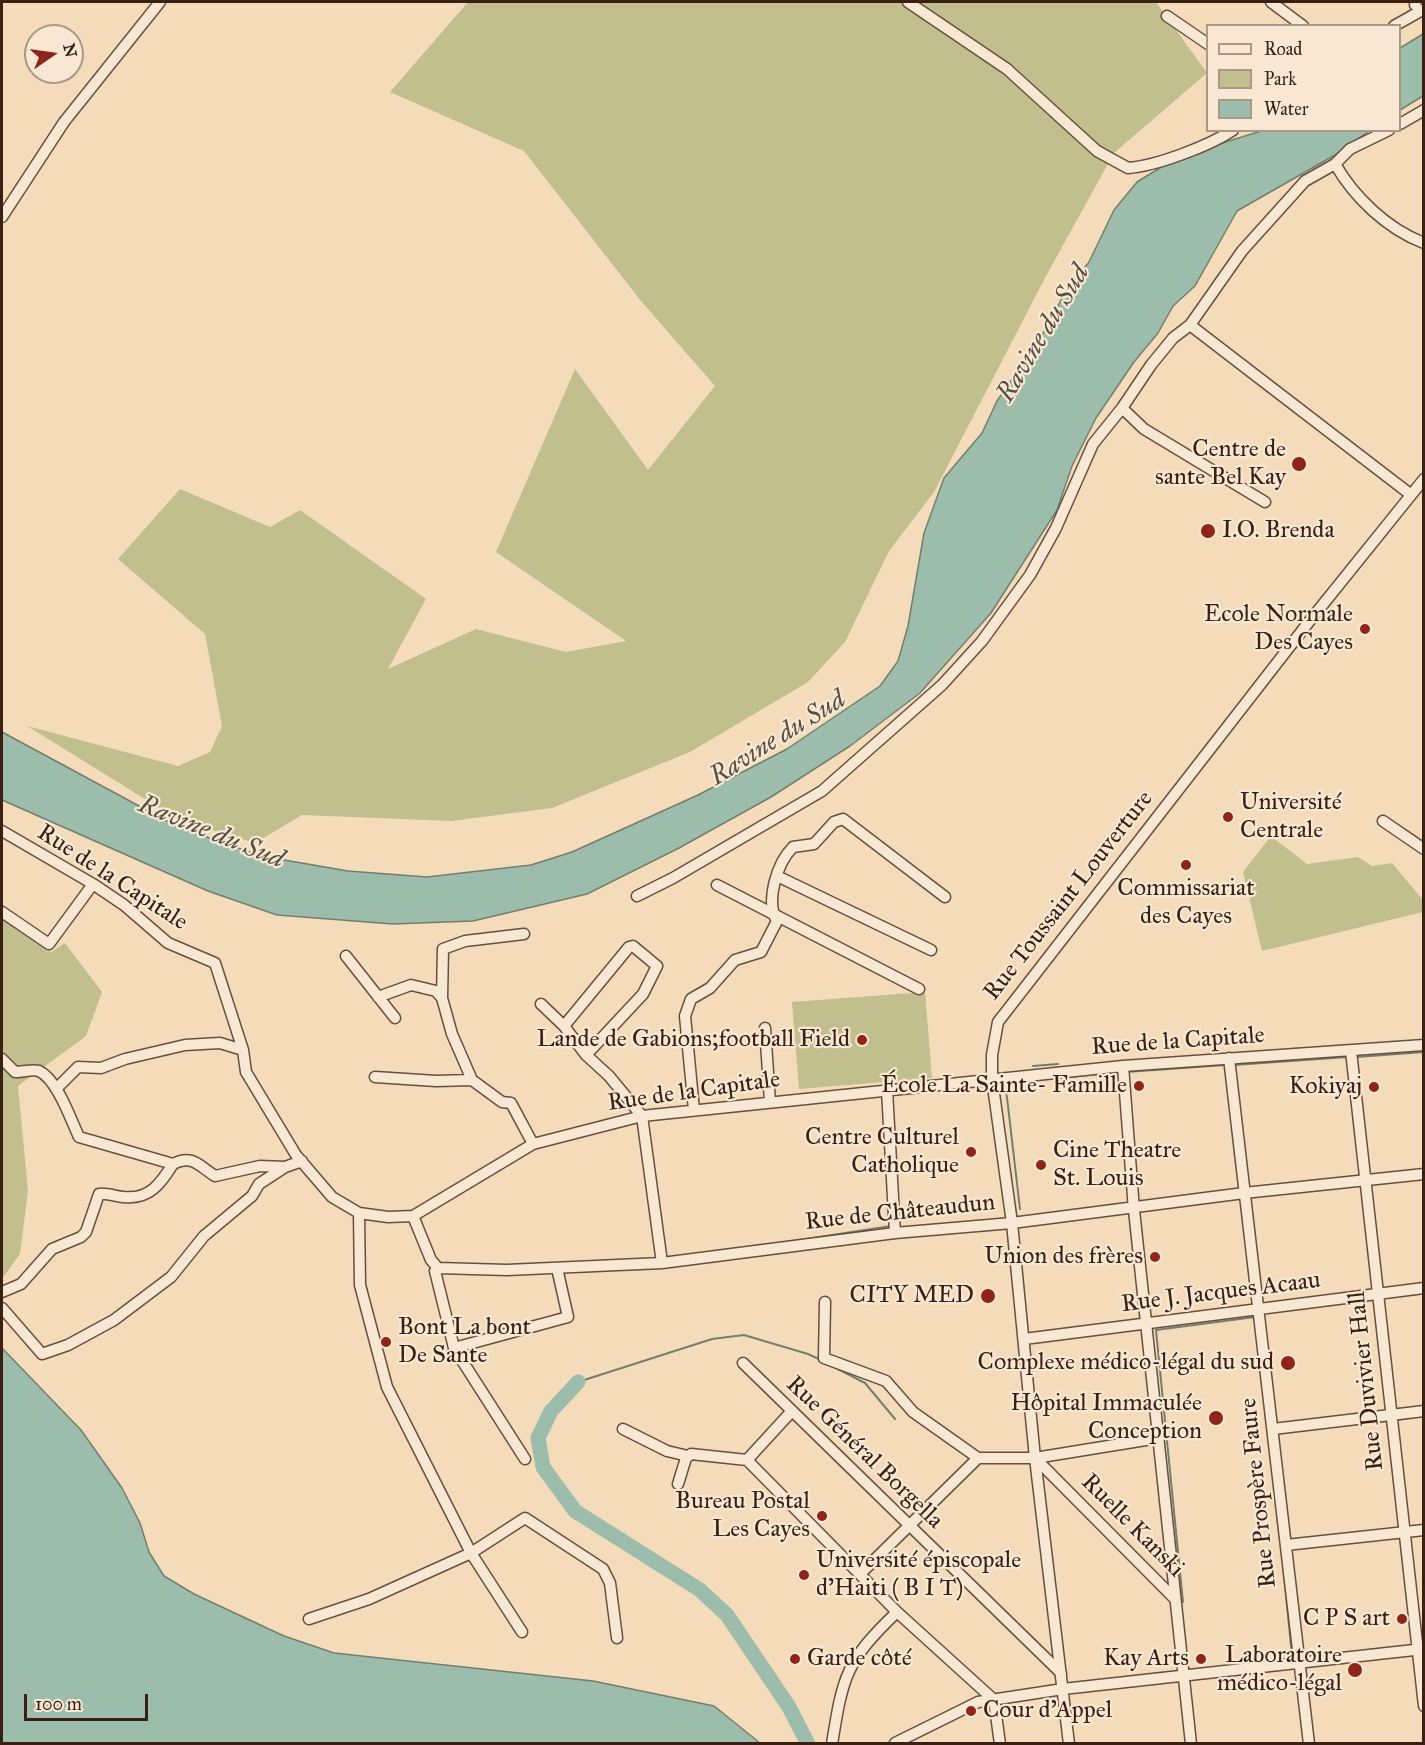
<!DOCTYPE html>
<meta charset="utf-8">
<style>
body{margin:0}
#map{position:relative;width:1425px;height:1745px;overflow:hidden;background:#f4dcbb;font-family:"IM FELL Great Primer",serif}
canvas{display:block}
.frame{position:absolute;inset:0;border:3px solid #392013;pointer-events:none}
.legend{position:absolute;left:1206px;top:24px;width:195px;height:108px;box-sizing:border-box;background:#f8e8d3;border:2px solid #ac9886;margin:0;padding:8px 10px;list-style:none;font-size:18px;color:#392013}
.legend li{display:flex;align-items:center;gap:12px;height:30px}
.legend b{width:30px;border:2px solid #ac9886}
.north{position:absolute;left:24px;top:24px;width:60px;height:60px;box-sizing:border-box;background:#f8e8d3;border:2px solid #ac9886;border-radius:50%;rotate:77deg;font-size:16px;font-weight:700;line-height:24px;text-align:center;color:#392013}
.north::after{content:'';display:block;margin:auto;width:21px;height:27px;background:#8f2418;clip-path:polygon(50% 0,100% 100%,50% 72%,0 100%)}
.scale{position:absolute;left:24px;top:1694px;width:124px;height:27px;box-sizing:border-box;border:3px solid #392013;border-top:0;padding-left:8px;font-size:18px;line-height:21px;white-space:nowrap;color:#392013;-webkit-text-stroke:4px #f8e8d3;paint-order:stroke}
</style>
<div id="map">
<canvas width="1425" height="1745"></canvas>
<div class="frame"></div>
<ul class="legend">
<li><b style="height:8px;background:#f8e8d3"></b>Road</li>
<li><b style="height:16px;background:#c0bf8d"></b>Park</li>
<li><b style="height:16px;background:#9cbcac"></b>Water</li>
</ul>
<div class="north">N</div>
<div class="scale">100 m</div>
</div>
<script>
const context = document.querySelector('canvas').getContext('2d');
context.lineJoin = 'round';
function fill(path, color) { context.fillStyle = color; context.fill(path, 'evenodd'); }
function strokePath(path, color, width, dash) { context.strokeStyle = color; context.lineWidth = width; context.lineCap = dash ? 'butt' : 'round'; context.setLineDash(dash || []); context.stroke(path); }
function drawText(font, color, halo, rows, align = 'center') {
  context.font = font + ' "IM FELL Great Primer",serif'; context.lineWidth = 4.5; context.setLineDash([]); context.textBaseline = 'middle'; context.strokeStyle = halo; context.fillStyle = color; for (const [text, x, y, turn = 0] of rows) {
    context.save(); context.translate(x, y); context.rotate((+turn || 0) * Math.PI / 180); context.textAlign = isNaN(turn) ? turn : align; if (halo) context.strokeText(text, 0, 0); context.fillText(text, 0, 0); context.restore();
  }
}
const green = new Path2D(`
 M468 2H1156L1207 73 1114 153 1046 276 934 492 889 551 845 642 808 682 690 752 552 808 451 821 302 815 255 843 179 820 27 726 178 766 210 752 222 726 205 634 118 559 180 489 270 527 300 510 426 599 388 669 476 629 566 652 626 641 496 552 575 369 648 470 715 386 641 301 524 151 390 92Z
 M1271 836 1307 864 1358 857 1372 866 1392 863 1423 900V912L1262 951 1243 872Z
 M2 919 51 952 65 943 102 992 86 1036 18 1086 28 1191 20 1254 2 1279Z
 M925 992 932 1078 799 1089 792 1002Z`);
const water = new Path2D(`
 M1423 34V96L1400 110V48Z
 M1261 131H1369L1335 155 1237 211 1195 286 1173 306 1158 333 1134 362 1096 418 1072 466 1057 510 991 613 920 693 850 746 771 797 679 848 587 894 473 921 393 924 277 915 208 891 2 800V732L178 827 261 856 348 871 427 877 531 865 572 852 698 795 787 749 880 686 898 661 908 626 924 533 944 478 982 433 997 401 1041 337 1066 291 1089 262 1114 210 1137 182 1181 155 1201 153 1216 145Z
 M2 1348 81 1430 122 1488 140 1523 149 1552 164 1576 194 1594 284 1636 334 1653 593 1681 714 1706 760 1743H2Z`);
const stream = new Path2D(`
 M1357 1057 1424 1052
 M1234 1065 1348 1057
 M1033 1066 1058 1064
 M1126 1072 1225 1065
 M1069 1077 1120 1072
 M1010 1082 1006 1089 1020 1209
 M767 1245 891 1226
 M834 1367 865 1383 895 1419
 M578 1382 712 1339 744 1335 808 1354 821 1360
 M1397 1420 1409 1418
 M1364 1423 1388 1421
 M1277 1516 1280 1540
 M1282 1555 1292 1656
 M1183 1602 1156 1330 1255 1317`);
const river = new Path2D(`
 M578 1382 551 1411 538 1438 543 1467 575 1511 700 1590 727 1615 789 1707 808 1744`);
const minor = new Path2D(`
 M908 2 1007 69 1097 151 1128 168C1156 166 1209 146 1233 130
 M1271 2 1303 26
 M1415 5 1416 2
 M1167 16 1208 44
 M1394 26 1424 9
 M1400 124 1424 110
 M1335 164C1354 197 1387 229 1424 243
 M2 217 64 122 160 2
 M1190 325 1410 494
 M1122 408 1144 429 1265 502
 M1383 821 1424 849
 M2 831 93 884 124 905 168 943 215 963 243 1050 246 1072 296 1155 332 1197 359 1213 388 1217 413 1216 533 1144 642 1116 1123 1066 1424 1045
 M777 876 931 950
 M717 885 919 989
 M637 896 673 878 822 791 942 685 982 641 1030 575 1056 528 1093 444 1122 408 1151 365 1173 338 1190 325 1242 251 1305 181 1335 164 1350 149 1389 130
 M2 912 49 944 93 884
 M346 956 395 1018
 M378 997 411 985 436 991 442 998 452 1034 472 1080 502 1102 511 1103 533 1144
 M442 998 443 949 465 941 524 934
 M541 1004 564 1026 586 1055 609 1076 642 1116 662 1263
 M564 1026 629 947 633 946 657 966 643 994 586 1055
 M765 1028 770 1102
 M1351 1051 1424 1706
 M1229 1058 1309 1744
 M2 1059 15 1072C22 1072 33 1069 39 1071 57 1079 71 1120 79 1137L173 1164
 M1123 1066 1134 1210 1191 1744
 M375 1077 436 1081 472 1080
 M56 1089 78 1067 101 1068 125 1059 185 1045 220 1043 243 1050
 M887 1090 895 1233
 M694 1110 685 1016 691 999 710 988 735 960 761 952 777 921C765 901 777 863 793 847L814 844 834 822 843 819 945 897
 M359 1213 360 1285 387 1387 471 1553 522 1632
 M413 1216 431 1260 438 1268 507 1270 662 1263 895 1233 1012 1223 1244 1193 1424 1174
 M438 1268 435 1271 454 1348 525 1459
 M2 1292 21 1284 52 1249 81 1237 86 1232 99 1194C107 1193 115 1196 123 1197 150 1200 161 1183 173 1164 193 1154 199 1166 215 1176L260 1166 285 1167
 M825 1302 824 1358 886 1381 913 1412 978 1458H1035L1158 1438
 M2 1308 42 1354 68 1345 114 1320 171 1277 204 1236 252 1196 259 1184 285 1167 302 1161
 M1024 1339 1424 1288
 M454 1348 568 1317 557 1268
 M743 1363 1061 1673
 M623 1429 667 1451 688 1456
 M1273 1429 1424 1411
 M1035 1458 1174 1598
 M747 1460 791 1412
 M678 1484 686 1458 691 1454 747 1460 897 1612 994 1700 1000 1744
 M1286 1545 1424 1530
 M860 1574 978 1458
 M309 1619 369 1599 471 1553 525 1518 603 1569 610 1583 617 1638
 M895 1743 978 1702 1063 1689 1423 1649
 M832 1744C843 1675 846 1661 897 1612
 M1069 1744 1035 1458 1012 1223 992 1079V1055L998 1022 1308 623 1424 479`);
const markers = [
 [1299,464,8,"#8f2418"],
 [1208,531,8,"#8f2418"],
 [1365,629,6,"#8f2418"],
 [1228,817,6,"#8f2418"],
 [1186,865,6,"#8f2418"],
 [862,1040,6,"#8f2418"],
 [1139,1086,6,"#8f2418"],
 [1374,1087,6,"#8f2418"],
 [971,1152,6,"#8f2418"],
 [1041,1165,6,"#8f2418"],
 [1155,1257,6,"#8f2418"],
 [988,1296,8,"#8f2418"],
 [386,1342,6,"#8f2418"],
 [1288,1363,8,"#8f2418"],
 [1216,1418,8,"#8f2418"],
 [822,1516,6,"#8f2418"],
 [804,1575,6,"#8f2418"],
 [1402,1619,6,"#8f2418"],
 [795,1659,6,"#8f2418"],
 [1201,1659,6,"#8f2418"],
 [1355,1670,8,"#8f2418"],
 [971,1711,6,"#8f2418"]
];
const poiNames = [
 ["Centre de",1286,450],
 ["sante Bel Kay",1286,478],
 ["I.O. Brenda",1222,531,"left"],
 ["Ecole Normale",1353,615],
 ["Des Cayes",1353,643],
 ["Université",1240,803,"left"],
 ["Centrale",1240,831,"left"],
 ["Commissariat",1186,889,"center"],
 ["des Cayes",1186,917,"center"],
 ["Lande de Gabions;football Field",850,1040],
 ["École La Sainte- Famille",1127,1086],
 ["Kokiyaj",1362,1087],
 ["Centre Culturel",959,1138],
 ["Catholique",959,1166],
 ["Cine Theatre",1053,1151,"left"],
 ["St. Louis",1053,1179,"left"],
 ["Union des frères",1143,1257],
 ["CITY MED",974,1296],
 ["Bont La bont",398,1328,"left"],
 ["De Sante",398,1356,"left"],
 ["Complexe médico-légal du sud",1274,1363],
 ["Hôpital Immaculée",1202,1404],
 ["Conception",1202,1432],
 ["Bureau Postal",810,1502],
 ["Les Cayes",810,1530],
 ["Université épiscopale",816,1561,"left"],
 ["d'Haiti ( B I T)",816,1589,"left"],
 ["C P S art",1390,1619],
 ["Laboratoire",1342,1656],
 ["médico-légal",1342,1684],
 ["Garde côté",807,1659,"left"],
 ["Kay Arts",1189,1659],
 ["Cour d’Appel",983,1711,"left"]
];
const streetNames = [
 ["Rue de la Capitale",112,878,33],
 ["Rue Toussaint Louverture",1069,896,-52],
 ["Rue de la Capitale",1178,1042,-4],
 ["Rue de la Capitale",694,1092,-8],
 ["Rue de Châteaudun",900,1213,-6],
 ["Rue J. Jacques Acaau",1221,1293,-7],
 ["Rue Duvivier Hall",1367,1381,-96],
 ["Rue Général Borgella",864,1453,44],
 ["Rue Prospère Faure",1259,1493,-96],
 ["Ruelle Kanski",1132,1526,45]
];
const waterNames = [
 ["Ravine du Sud",1044,334,-59],
 ["Ravine du Sud",778,739,-32],
 ["Ravine du Sud",211,833,22]
];
fill(green, '#c0bf8d');
fill(water, '#9cbcac');
strokePath(water, '#747e6f', 1.5);
strokePath(stream, '#747e6f', 2);
strokePath(river, '#9cbcac', 15);
strokePath(minor, '#684f3d', 13);
strokePath(minor, '#f8e8d3', 10);
for (const [x, y, r, color] of markers) { const dot = new Path2D(); dot.arc(x, y, r, 0, 2 * Math.PI); context.fillStyle = color; context.fill(dot); strokePath(dot, '#f8e8d3', 2); }
drawText('24px', '#392013', '#f8e8d3', poiNames, 'right');
drawText('24px', '#392013', '#f8e8d3', streetNames);
drawText('italic 26px', '#574f41', '#f8e8d3', waterNames);
</script>
